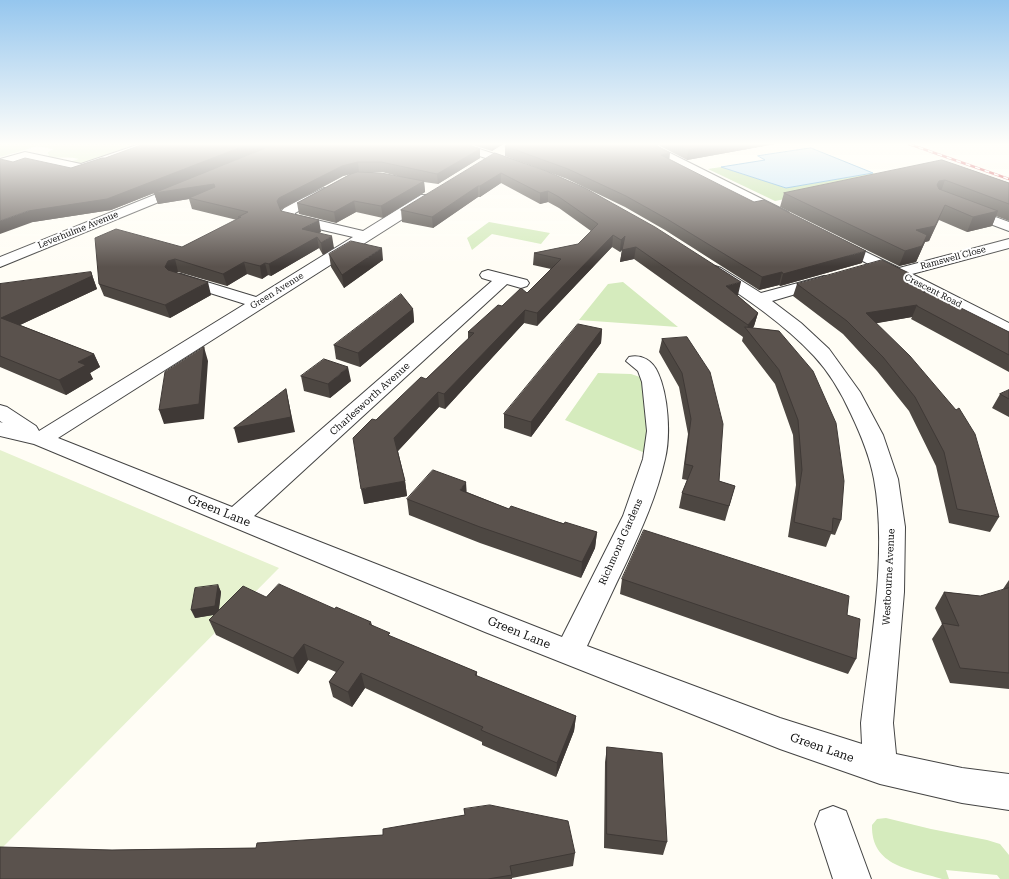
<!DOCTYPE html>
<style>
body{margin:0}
canvas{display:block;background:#fffdf5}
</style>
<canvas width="1009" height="879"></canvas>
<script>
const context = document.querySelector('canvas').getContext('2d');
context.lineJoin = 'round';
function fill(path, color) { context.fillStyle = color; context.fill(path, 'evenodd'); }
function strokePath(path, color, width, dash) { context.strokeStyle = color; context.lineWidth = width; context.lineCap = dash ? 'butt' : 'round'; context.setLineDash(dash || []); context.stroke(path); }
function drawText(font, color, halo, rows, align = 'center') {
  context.font = font + ' "Roboto Serif",serif'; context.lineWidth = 4; context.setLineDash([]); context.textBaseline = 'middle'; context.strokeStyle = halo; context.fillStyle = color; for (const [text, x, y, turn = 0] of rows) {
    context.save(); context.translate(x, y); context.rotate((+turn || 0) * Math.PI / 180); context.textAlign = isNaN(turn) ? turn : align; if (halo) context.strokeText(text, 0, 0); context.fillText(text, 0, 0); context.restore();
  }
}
const green = new Path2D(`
 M0 144H147L134 148 127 147 111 153 117 154C101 159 86 166 69 162L79 159C67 156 57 159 45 157L49 155 47 153 53 149 38 146 0 157Z
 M489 222 550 233 541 244 492 234 472 250 467 238Z
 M623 282 678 327 579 320 608 284Z
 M598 373 631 374 643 378 649 421 645 453 565 420Z
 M886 818 931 829 987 840 1000 844 1009 855V879H1000L997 875 946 870 949 879H942C911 869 871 867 872 825L877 819Z`);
const forest = new Path2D(`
 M721 167 786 188 873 173 887 179 775 201 708 169Z`);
const pitch = new Path2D(`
 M0 450 279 568 0 850Z`);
const water = new Path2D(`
 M811 148 873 173 786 188 721 167 765 160 758 156Z`);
const minor = new Path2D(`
 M140 144H156L155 146 82 172 26 159 0 166V159L25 152 81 164Z
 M447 144H464L522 163 524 165 522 167H514L448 146Z
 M638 144H652L788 212 790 215 788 218H778L639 146Z
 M184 183 188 184 190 187 188 190 0 267V257Z
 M324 188 328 189 330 192 328 195 295 213V215L363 231 421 195H431L432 198 431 201 58 438 232 507 492 281 482 278 480 275 482 272 488 270 527 280 529 283 527 286 521 288 507 284 254 516 562 637 623 516 643 459 647 431 642 382 638 371 626 361 629 357C642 354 653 361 658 373 668 395 671 435 665 459 657 495 642 528 627 561 613 590 600 618 587 646L780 718 862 744 861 723C870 648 888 554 874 479 870 457 861 435 851 414 842 394 829 372 814 356 783 323 747 299 709 274L707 271 709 268 715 266 721 268 761 293 824 276 830 278 832 281 830 284 772 301 801 323 829 349 860 392 883 435 898 479 905 527 904 592 893 723 896 754 962 768 1009 774V810L962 803 880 784 780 749 485 632 34 444 0 436V422L3 423 0 421V405L7 407 36 426 39 431 245 304 175 282 173 279 175 276 181 274 187 276 256 297 353 237 284 221 280 213 285 207Z
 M966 206 1009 222V231L961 213 959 210 961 207Z
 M837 238 899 268 1009 239V248L912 274 1009 323V335L1003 334 832 245 830 242 832 239Z
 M833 806 846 811 871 879H833L815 824 820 811Z`);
const rail = new Path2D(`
 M909 144 1009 179`);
const wall = new Path2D(`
 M144 144H275L177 184 276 144 480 149V158L438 184 424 182 425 192 383 218 356 212 336 223 299 214 297 203 350 174 343 176 281 210V211L321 232 318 233 334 248 323 255 319 248 271 276 268 275 262 279 247 274 227 286 178 272H175L211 295 170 318 104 296 99 284 182 247 237 220 192 209 189 199 158 204 154 193 111 210 33 222 13 162 71 168 105 158ZM371 172H382L405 178Z
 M469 144H503L492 151Z
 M656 144H775L687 160Z
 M505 146 669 159 862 263 780 286 779 285 759 290 665 230 625 207 567 179 505 156Z
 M495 153 738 295H737L758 313 754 326 753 328 779 331 841 520 835 535 831 534 826 547 788 537 796 485 793 435 775 384 742 341 743 337 634 259 620 262 622 250 620 252 612 247 537 326 524 323 445 409 439 407 398 451 405 481 407 496 364 504 376 420 426 379 468 339V332L502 306 527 293 551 269 533 265 534 253 578 244 591 231 559 208 548 202 540 204 501 183 480 197H478L433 228 402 222 401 210Z
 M942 160 1009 183V221L996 216 992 226 967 232 939 220 929 241 925 242 916 262 899 266 780 207 784 193Z
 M329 254 383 260 344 288 331 267Z
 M91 272 97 289 20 325 94 354 100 367 90 373 93 379 66 395 0 367V284Z
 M909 273 906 281 924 293 1009 332V372L911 319 912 317 876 323 999 517 990 532 949 523 936 466 909 411 877 371 843 334 793 296 797 284Z
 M413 309 414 322 360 367 336 359 334 345Z
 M602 329 601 343 531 437 504 428V414Z
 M687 337 719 481 735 486 725 521 679 508 682 493 687 480 682 479 688 434 679 387 659 352 662 339Z
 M301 376 351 381 330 398 304 391Z
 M1009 390V417L992 408 1000 394Z
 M467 492 509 509 597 532 595 548 581 578 480 543 409 515 407 499Z
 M622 579 847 615 856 659 848 674 813 662 620 594Z
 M1009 580V689L950 683 932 639 942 624 935 608 944 592 980 596 1004 590 1003 589Z
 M218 585 221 592 219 610 266 597 335 609 371 622 372 625 390 636 477 672V676L576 716 574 731 556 777 482 745V742L365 688 352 707 333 697 329 682 336 672 308 660 298 674 216 635 209 620 214 615 195 618Z
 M607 747 667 842 663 855 604 848 605 762Z
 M464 809 575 853 573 866 512 878V879H0L112 850 256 848 383 835 465 815Z`);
const shadedWall = new Path2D(`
 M249 144H275L155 193 214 184 217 195 189 198V199L158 204 154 193 111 210 33 222 0 234V221L28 211Z
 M492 144H503L492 151Z
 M722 144H775L687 160 688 150Z
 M480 149V158L438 184 437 174Z
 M670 153 669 163 661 155Z
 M358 162 359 172 343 176 281 209 279 212 277 201 279 198 342 166Z
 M501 173V183L480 197V186Z
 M945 180 940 194 937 185 939 181Z
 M424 181 425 192 383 218 381 206Z
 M478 186V197L433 228 432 217Z
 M548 191V202L540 204V193Z
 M354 201 356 212 336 223 334 212Z
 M945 205 929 241 925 242 916 262 899 266 905 251 916 230Z
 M998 211 992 226 967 232 973 217Z
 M319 220 321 232 305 241 302 229Z
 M613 235 612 247 537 326V313Z
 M332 236 334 248 323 255 321 243Z
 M625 236 636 247 634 259 620 262 622 250 620 252 621 240Z
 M317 237 319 248 271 276 269 264Z
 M382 248 383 260 344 288 342 275Z
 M866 251 862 263 780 286 783 274Z
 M175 259 178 272 172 274 169 279 165 267 168 261Z
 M244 262 247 274 227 286 223 274Z
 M265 263 268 275 262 279 260 266Z
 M91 272 97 289 7 331 1 318Z
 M782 272 779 285 759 290 762 277Z
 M208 282 211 295 170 318 165 305Z
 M741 282 738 295 723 299 726 286Z
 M917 305 912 317 861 326 866 313Z
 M413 309 414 322 360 367 358 353Z
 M525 310 524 323 445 409 444 394Z
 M758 313 754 326 749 332 747 329 748 325Z
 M602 329 601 343 531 437V422Z
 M204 347 208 361 204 419 164 424 159 410Z
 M94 354 100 367 90 373 93 379 66 395 59 380 78 362Z
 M348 367 351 381 330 398 328 384Z
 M286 389 295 432 238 443 234 428Z
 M438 392 439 407 396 453 394 438Z
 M405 481 407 496 364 504 361 489Z
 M466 482 467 497 460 490Z
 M597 532 595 548 581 578 582 562Z
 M218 585 221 592 218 614 195 618 191 610Z
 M304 644 308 660 298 674 293 658Z
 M361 673 365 688 352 707 348 692Z
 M576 716 574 731 556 777 557 763Z`);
const building = new Path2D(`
 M144 144H249L107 199 28 211 0 221V159L13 162 25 158 71 168 102 158H105Z
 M276 144H466L480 149 437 174 381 162H358L342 166 279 198 277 201 281 211 319 220 302 229 332 236 321 243 317 237 269 264 265 263 260 266 244 262 223 274 175 259 168 261 165 267 168 270 208 282 165 305 99 284 95 238 116 229 182 247 241 217H238L248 212 189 198 215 187 214 184 154 193Z
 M508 144H652L670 153 661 155 726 188 754 202 764 200 866 251 783 274 782 272 762 277 667 219 626 196 568 169 505 146Z
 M676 144H722L688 150Z
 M495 153 546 171 585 188 655 227 741 282 726 286 758 313 748 325 636 247 622 250 625 236 621 240 613 235 537 313 525 310 444 394 438 392 394 438 405 481 361 489 353 438 372 419 376 420 421 377 426 379 474 333 468 332 498 305 502 306 521 288 527 293 561 259 534 253 578 244 598 224 559 197 548 191 540 193 501 173 480 186H478L432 217 401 210Z
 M942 160 1009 183V204L945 180 939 181 937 185 939 189 998 211 973 217 945 205 935 226 916 230 927 235 922 246 905 251 784 193Z
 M358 172 381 173 424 181 381 206 354 201 334 212 297 203 351 174Z
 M351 241 382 248 342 275 329 254Z
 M882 260 909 273 905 280 924 289V293L925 290 1009 332V355L917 306V305L866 313 910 356 956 410 959 408 975 434 999 517 957 509 944 452 915 397 883 357 847 321 797 284Z
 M91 272 92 276 1 318 94 354 78 362 86 365 59 380 0 356V284Z
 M401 294 413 309 358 353 334 345Z
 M578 324 602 329 531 422 504 414Z
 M745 327 779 331 813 371 836 423 844 481 841 520 833 518 832 532 794 522 802 470 798 420 779 370Z
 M687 337 710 372 723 424 719 481 735 486 729 506 682 493 693 466 685 464 691 419 682 373 662 339Z
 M204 347 199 404 159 410 165 372Z
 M324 359 348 367 328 384 301 376Z
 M286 389 291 417 234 428Z
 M1009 390V399L1000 394Z
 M433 470 466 482 460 490 509 509 511 506 564 524 565 522 597 532 582 562 480 527 407 499Z
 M644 530 849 596 847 615 860 619 856 659 622 579Z
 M279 584 335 609 336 607 371 622 369 624 390 633 388 635 477 672 475 675 576 716 557 763 481 730 483 727 361 673 348 692 329 682 344 662 304 644 293 658 209 620 243 586 266 597Z
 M218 585 215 606 191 610 195 588Z
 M1009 588V673L960 668 942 623 959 626 944 592 980 596Z
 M607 747 662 753 667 842 607 834Z
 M490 805 568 821 575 853 510 866 512 875 488 879H0V847L112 850 256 848 257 843 383 835V829L465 815 464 809Z`);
const farStreetnames = [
 ["Leverhulme Avenue",78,230,-22],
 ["Ramswell Close",953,258,-15],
 ["Green Avenue",277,291,-32],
 ["Crescent Road",933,291,27]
];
const streetNames = [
 ["Charlesworth Avenue",370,399,-42],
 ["Richmond Gardens",621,542,-66],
 ["Westbourne Avenue",889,577,-87]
];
const nearStreetnames = [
 ["Green Lane",219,511,22],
 ["Green Lane",519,633,22],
 ["Green Lane",822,748,19]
];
fill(green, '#d5ebbd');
fill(forest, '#b9dc9c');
fill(pitch, '#e6f2cf');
fill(water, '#b9e0f7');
strokePath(water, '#3f96cf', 1);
strokePath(minor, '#444', 2);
fill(minor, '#fff');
strokePath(rail, '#c4262e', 2.5);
strokePath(rail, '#fff', 1.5, [5]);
fill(wall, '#4d4742');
fill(shadedWall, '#3f3936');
fill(building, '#5a524d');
strokePath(building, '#3f3936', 1);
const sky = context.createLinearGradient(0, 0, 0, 267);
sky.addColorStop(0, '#95c6ee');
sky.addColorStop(0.54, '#fffefa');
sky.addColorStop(1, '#fffefa00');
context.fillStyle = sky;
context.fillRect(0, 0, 1009, 267);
drawText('9px', '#111', '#fff', farStreetnames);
drawText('10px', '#111', '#fff', streetNames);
drawText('12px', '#111', '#fff', nearStreetnames);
</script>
